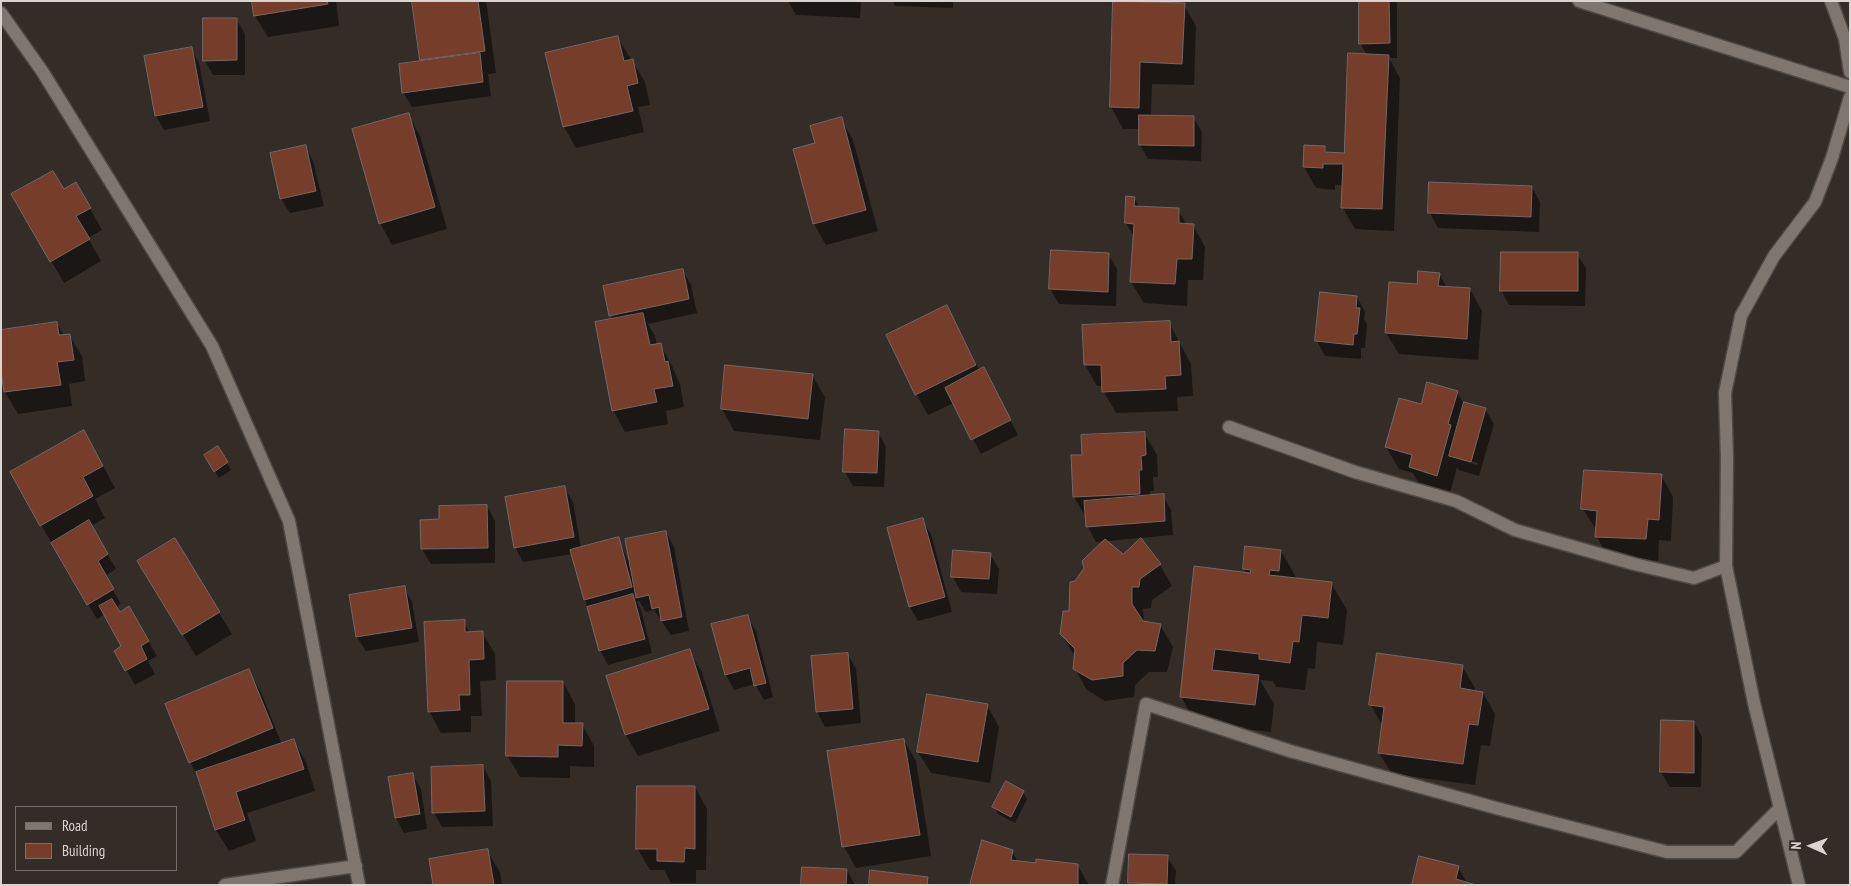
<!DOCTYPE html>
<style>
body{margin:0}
#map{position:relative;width:1851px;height:886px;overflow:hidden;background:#342c27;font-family:"PT Sans Narrow",sans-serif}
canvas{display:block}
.frame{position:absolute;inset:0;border:2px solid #d9d4d0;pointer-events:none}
.legend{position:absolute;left:15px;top:806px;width:162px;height:65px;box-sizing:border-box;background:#342c27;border:1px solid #766f6b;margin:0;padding:6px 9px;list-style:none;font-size:15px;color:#d9d4d0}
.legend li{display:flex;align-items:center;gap:10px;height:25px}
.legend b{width:25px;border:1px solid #766f6b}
.north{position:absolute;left:1786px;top:821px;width:50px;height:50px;-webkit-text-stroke:4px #342c27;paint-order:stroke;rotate:272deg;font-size:14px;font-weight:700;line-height:20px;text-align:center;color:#d9d4d0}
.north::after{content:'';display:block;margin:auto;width:18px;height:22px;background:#d9d4d0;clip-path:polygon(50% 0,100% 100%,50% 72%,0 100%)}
</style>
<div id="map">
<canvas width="1851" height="886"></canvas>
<div class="frame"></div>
<ul class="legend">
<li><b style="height:6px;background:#7f7670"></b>Road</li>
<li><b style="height:14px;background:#763d2b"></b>Building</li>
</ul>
<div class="north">N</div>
</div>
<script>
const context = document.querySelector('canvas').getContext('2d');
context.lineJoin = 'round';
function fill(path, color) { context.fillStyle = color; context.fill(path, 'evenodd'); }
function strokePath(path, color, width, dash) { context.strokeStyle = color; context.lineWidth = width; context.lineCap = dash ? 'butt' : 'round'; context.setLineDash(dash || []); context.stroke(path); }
const shadow = new Path2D(`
 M253 1H336L339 26 268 37 255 16Z
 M414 1H486L496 73 488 74 491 96 412 107 403 92 423 62Z
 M788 1H861L860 18 796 15Z
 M893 1H953V8L895 6Z
 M1360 1H1397V58H1389L1400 78 1394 231 1355 229 1342 207 1343 185H1335V190L1316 188 1304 167 1324 148 1328 154H1345L1367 55 1360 43Z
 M1114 2 1184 5 1196 26 1194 85 1152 84 1151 116 1193 117 1202 132 1201 161 1148 159 1140 145V129H1123L1111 107Z
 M236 19 245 34V75H213L205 61Z
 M618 38 645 82 650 105 638 107 644 132 576 148 564 127Z
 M191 49 199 63 210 121 164 130 156 116 145 57Z
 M408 114 420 136 447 229 392 245 380 223Z
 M841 119 853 140 878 231 826 245 814 224 794 150 816 144Z
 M305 146 313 161 324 206 290 213 281 199Z
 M1431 183 1532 187 1540 202 1539 232 1438 228 1430 213Z
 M76 184 102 230 88 238 101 261 64 283 13 195 64 191Z
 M1127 198H1134L1140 208 1178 210 1187 225H1193L1205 247 1203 280H1188L1187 306 1144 303 1131 282 1134 237 1126 223Z
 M1052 252 1108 254 1117 269 1116 306 1059 304 1050 289Z
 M1577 254 1586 268 1585 306 1509 305 1501 290Z
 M683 271 691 285 697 313 648 324 655 336 657 345 660 344 672 366 680 384 684 407 666 411 668 424 625 432 613 410V320L611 315Z
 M1439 274 1447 288 1470 289 1482 311 1478 360 1399 354 1386 333 1418 286Z
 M1357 297 1365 312 1364 319 1367 324 1365 348H1361V359L1325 356 1317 341Z
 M946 306 980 371 992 384 1018 435 981 454 954 403 928 415 916 394Z
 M57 323 64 336 69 335 82 356 85 381 69 384 72 406 18 414 5 392 1 361Z
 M1169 323 1191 364 1193 396 1177 397 1178 411 1116 413 1104 392 1103 386H1097L1085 365Z
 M726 366 812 375 825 397 820 440 734 431 722 409Z
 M1457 392 1465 406 1485 409 1494 424 1479 476 1459 470 1457 467 1449 497 1422 489 1413 473 1399 469 1386 447 1422 405ZM1460 458 1478 463 1477 465 1460 460Z
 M878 432 886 447 884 487 853 486 845 472Z
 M1144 433 1157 455 1158 477H1153L1154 491H1150L1151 497 1163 496 1171 510 1173 535 1096 542 1088 527 1087 519 1074 497 1083 456Z
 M218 448 231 470 219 478 205 456Z
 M96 453 115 488 95 499 105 518 91 526 116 569 105 576 121 604 116 607 119 613 129 608 157 656 148 661 155 674 135 685 116 651 123 647 105 614 97 619 41 525Z
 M1585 471 1661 475 1673 497 1671 541 1659 540 1658 561 1609 558 1596 536 1597 531 1583 509Z
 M564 487 573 502 581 548 618 538 628 560 666 532 674 547 689 631 671 635 654 610 646 612 639 601 637 602 641 610 652 653 608 665 600 650 572 554 523 562 515 547Z
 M487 506 495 521V563L431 564 422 549 440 521Z
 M922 520 931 534 952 612 918 621 910 607Z
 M174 540 232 634 196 656 151 583Z
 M1281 551 1297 579 1331 583 1347 610 1343 645 1317 642 1315 669 1308 668 1305 690 1276 687 1273 681 1260 680 1274 704 1271 732 1197 724 1181 697 1247 574 1244 569Z
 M990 554 999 569 997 594 961 592 953 577Z
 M1123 555 1160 565 1172 586 1152 600 1151 608 1143 609 1144 622 1160 625 1173 647 1167 672H1149L1135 685 1134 697 1105 701 1087 690 1075 669 1076 658 1061 634 1070 612 1076 582Z
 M404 588 412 602 419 642 366 651 357 637Z
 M747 616 756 631 773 697 764 700 755 684 734 690 726 675 712 625Z
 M464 622 470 633 482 632 495 654 496 680 480 681 482 716H471V732L441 733 429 711Z
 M689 651 702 672 720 731 638 756 626 735 608 676Z
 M847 654 856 668 861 723 825 727 817 712 812 657Z
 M1378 655 1462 666 1475 688 1474 692 1483 693 1495 714 1490 746 1481 745 1475 785 1392 774 1379 753 1383 727 1371 705Z
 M248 671 261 692 282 745 294 741 306 762 315 791 247 813 256 841 229 851 216 830 199 778 190 762Z
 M563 682 575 704V724H582L594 746V767L570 766V778L520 777 507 755Z
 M987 705 999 727 990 783 931 773 918 752Z
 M1662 722H1694L1702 737 1701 787H1670L1661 772Z
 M904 740 916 761 931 856 856 868 844 847 828 752Z
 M483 766 491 781 493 826 442 827 434 813Z
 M412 774 421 789 427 829 404 833 396 818 389 778Z
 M695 787 707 809 706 870H696V883H671L664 870H650L637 848Z
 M1023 792 1027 799 1015 823 998 814 994 807Z
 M487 851 500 872 502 885H435Z
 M1012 851 1018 862 1078 866 1089 885H971Z
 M1167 857 1176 871 1175 885H1131L1130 882Z
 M1458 867 1467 883 1476 885H1413Z
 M847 870 855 885H802Z`);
const building = new Path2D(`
 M252 1H327L328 4 254 16Z
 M412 1H478L485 51 420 60Z
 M1113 1 1185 3 1182 64 1140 62 1139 108 1110 107Z
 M1359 1H1389L1390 43 1359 44Z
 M203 18H237V60L203 61Z
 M618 36 624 61 633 59 638 83 627 86 633 111 563 127 545 53Z
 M192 47 203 107 155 116 144 56Z
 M480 53 483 82 402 93 399 64Z
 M1348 53 1389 55 1382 209 1341 208 1343 164H1323V168L1303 167 1304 145 1325 146V152L1344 153Z
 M409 113 435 207 379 224 352 129Z
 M1139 115 1194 116V146L1139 145Z
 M842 117 866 210 813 224 793 149 815 143 810 126Z
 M306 145 316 191 280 199 270 153Z
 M53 171 64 189 76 182 91 208 76 216 90 239 50 262 11 194Z
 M1429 182 1532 186 1531 217 1428 213Z
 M1126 196 1135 197 1134 206 1179 208V223L1194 224 1192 259H1177L1175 284 1130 282 1134 224 1125 223Z
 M1051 250 1109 253 1108 292 1049 289Z
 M1501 252H1578V291H1500Z
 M683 269 689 299 609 316 603 286Z
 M1418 271 1440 273 1438 286 1470 288 1467 339 1385 333 1389 282 1417 284Z
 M1320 292 1357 296 1356 308H1360L1357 334H1354L1353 345 1315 341Z
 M947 305 976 365 915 395 886 335Z
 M643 313 650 345 661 343 665 362 668 361 673 386 654 389 657 402 612 411 595 322Z
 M1170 321 1171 342 1179 341 1181 375 1165 376 1166 389 1102 392 1101 365H1084L1082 325Z
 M57 322 59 335 70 334 74 360 57 362 61 385 4 392 1 371V330Z
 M725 365 813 374 808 419 721 409Z
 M984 367 1011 420 971 440 945 388Z
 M1427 382 1458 391 1448 424 1451 425 1437 476 1409 467 1412 455 1385 447 1399 398 1421 404Z
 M1464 402 1486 408 1471 462 1449 456Z
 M845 429 879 431 877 473 843 472Z
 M84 430 103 466 83 477 93 496 40 526 10 472Z
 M1145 432 1146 455 1141 456 1142 470H1139L1140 494 1073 497 1071 455H1082L1081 435Z
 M218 446 228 462 214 472 204 455Z
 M1584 470 1662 474 1659 520 1648 519 1646 539 1595 537 1597 511 1581 509Z
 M565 486 574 537 514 548 505 497Z
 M1164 494 1165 521 1086 527 1084 501Z
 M487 505 488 548 421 549 420 520 439 519V506Z
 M923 518 945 597 909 607 887 528Z
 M89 520 108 554 98 561 114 589 87 605 51 543Z
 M666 531 682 617 661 621 659 607 652 609 649 595 636 598 625 539Z
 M619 537 632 587 584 600 570 550Z
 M175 538 220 612 182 635 137 561Z
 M1141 538 1161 564 1140 579 1139 587H1132V604L1143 621 1161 624 1155 651 1137 650 1123 663V676L1092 680 1073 669 1075 649 1060 634 1063 611H1069L1070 582 1075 581 1084 568 1082 561 1105 539 1123 554Z
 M1245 546 1281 550 1279 571 1270 570 1269 575 1332 582 1328 618 1302 615 1299 642 1293 641 1290 663 1259 659V654L1215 649 1212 670 1259 675 1255 705 1180 697 1194 566 1250 573 1251 570 1243 569Z
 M953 550 991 553 989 579 951 577Z
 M405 586 412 628 356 637 349 595Z
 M633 594 645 639 599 651 587 607Z
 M112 599 120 612 129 606 149 641 141 646 147 659 125 671 114 651 121 646 99 606Z
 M748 615 766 683 754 686 750 668 725 675 711 624Z
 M465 620V632L483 631 484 659 469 660 470 695H459L460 710 428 712 424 622Z
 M690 649 709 709 625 735 606 676Z
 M848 653 853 709 816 712 811 656Z
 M1377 653 1463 665 1460 688 1483 692 1478 725 1469 724 1463 764 1378 753 1384 707 1369 705Z
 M249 669 273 728 189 763 165 704Z
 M507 681H563V723H583L582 746 558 745V757L506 756Z
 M927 694 988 704 978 762 917 752Z
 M1661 720 1694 721V773L1660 772Z
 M294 739 304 769 236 792 245 820 215 830 196 772Z
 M904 739 920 835 842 847 827 751Z
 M483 765 485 811 432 813 431 767Z
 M413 773 420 814 395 818 388 777Z
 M1006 781 1024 791 1011 817 992 807Z
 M637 786H695V849L685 848 684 862 657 861V849H636Z
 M982 840 1013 850 1011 860 1036 863V859L1078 864V885H970Z
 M488 849 494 885H433L429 859Z
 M1129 854 1168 855 1167 884 1128 883Z
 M1419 856 1459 866 1456 879 1476 885H1412Z
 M802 867 847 869 846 885H801Z
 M870 870 928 877 927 885H869Z`);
const minor = new Path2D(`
 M1579 1 1850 87
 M1831 1 1845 39 1850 72
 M1 13 42 71 212 346 289 521 359 885
 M1229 427 1355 472 1456 501 1515 530 1634 564 1694 578 1726 566
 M225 885 356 866
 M1112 885 1146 704 1290 751 1496 808 1667 852H1736L1779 809
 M1799 885 1754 703 1726 566 1727 458 1725 393 1741 316 1774 256 1815 202 1832 158 1850 97`);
fill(shadow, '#0007');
fill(building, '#763d2b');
strokePath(building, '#736865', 1);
strokePath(minor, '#504a46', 15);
strokePath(minor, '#7f7670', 12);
</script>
